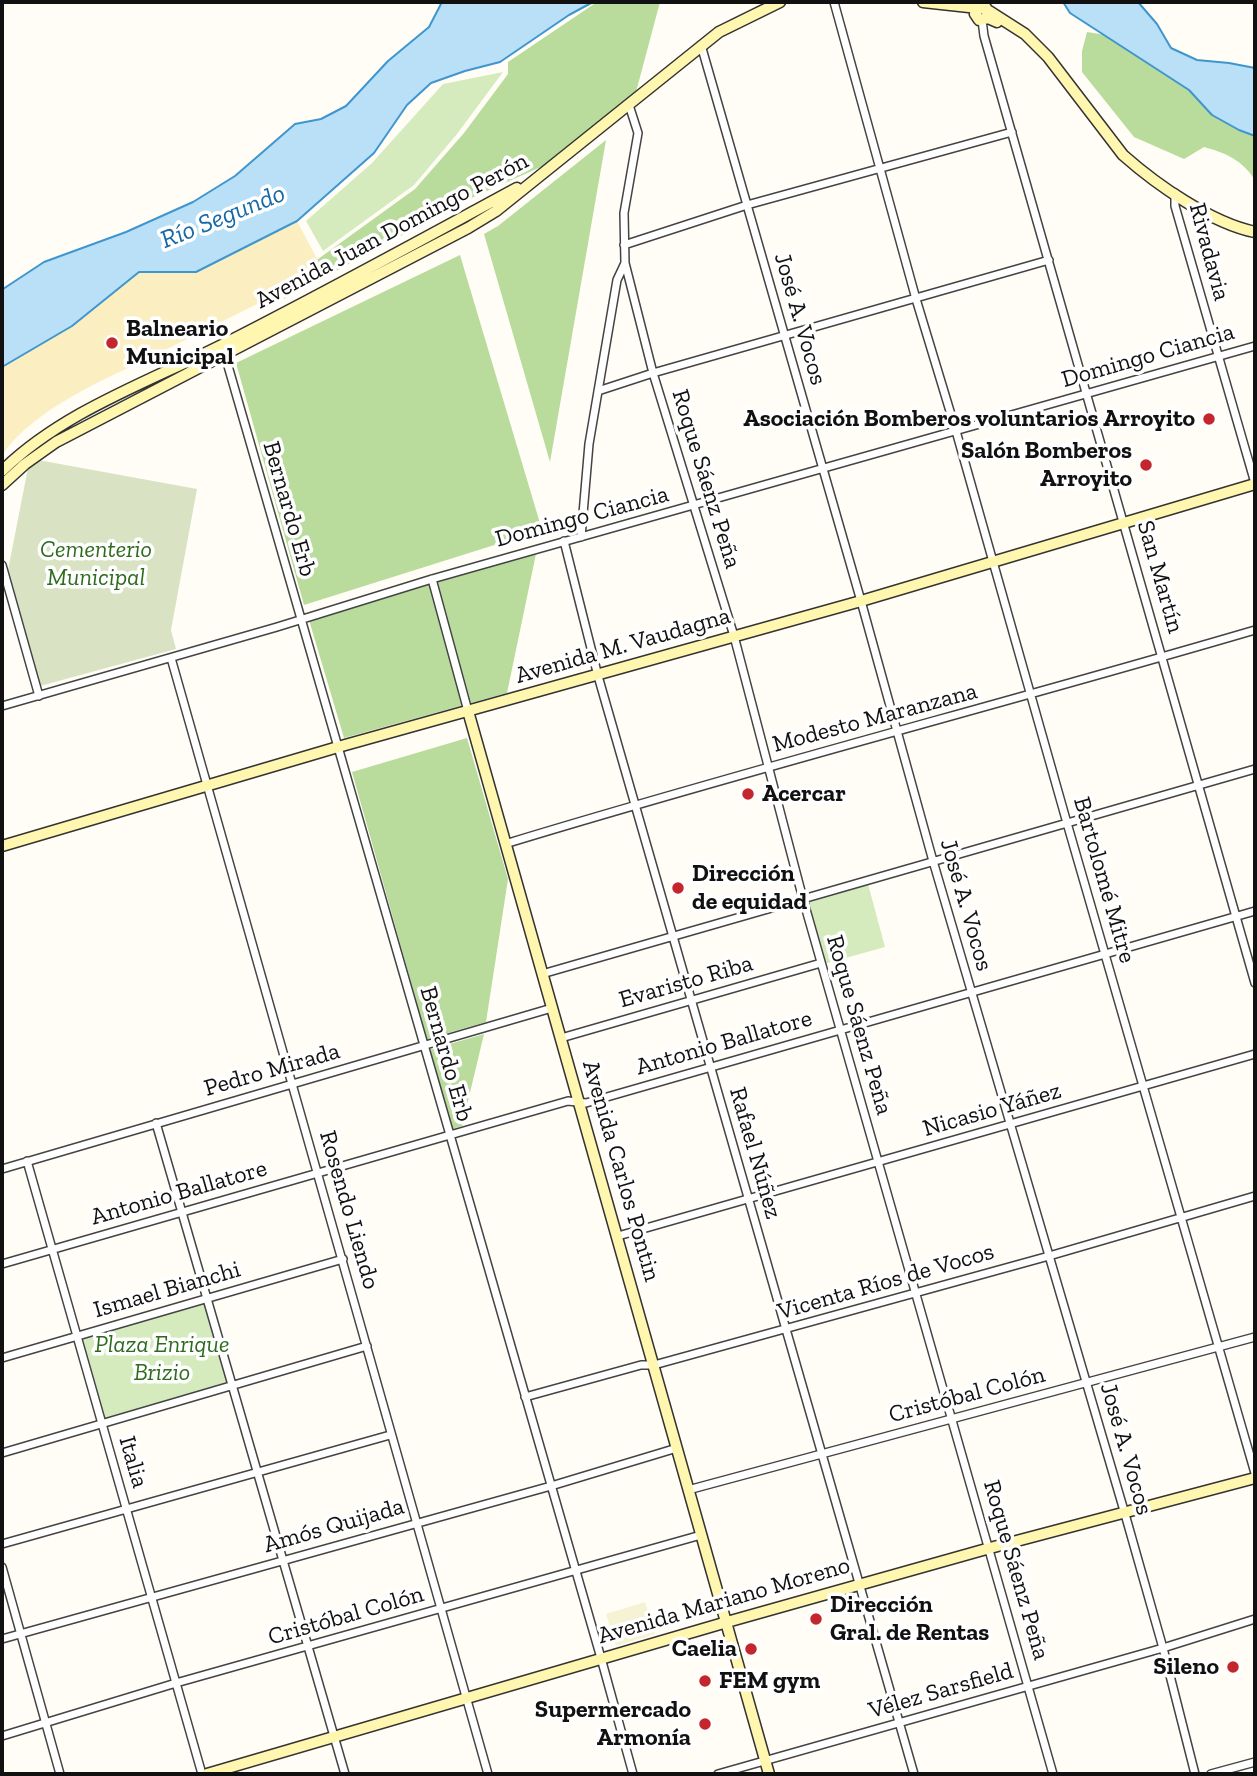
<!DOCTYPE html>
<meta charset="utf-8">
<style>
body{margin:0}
#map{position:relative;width:1257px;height:1776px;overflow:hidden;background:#fffdf5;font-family:"Zilla Slab",serif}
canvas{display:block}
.frame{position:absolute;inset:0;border:4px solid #111;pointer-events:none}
</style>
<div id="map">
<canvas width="1257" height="1776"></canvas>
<div class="frame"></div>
</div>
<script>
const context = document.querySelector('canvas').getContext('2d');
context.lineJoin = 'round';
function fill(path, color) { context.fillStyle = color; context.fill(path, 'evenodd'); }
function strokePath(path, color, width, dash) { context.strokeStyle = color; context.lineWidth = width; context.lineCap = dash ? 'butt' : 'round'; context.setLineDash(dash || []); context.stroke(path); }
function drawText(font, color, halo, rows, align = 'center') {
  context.font = font + ' "Zilla Slab",serif'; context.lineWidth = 7; context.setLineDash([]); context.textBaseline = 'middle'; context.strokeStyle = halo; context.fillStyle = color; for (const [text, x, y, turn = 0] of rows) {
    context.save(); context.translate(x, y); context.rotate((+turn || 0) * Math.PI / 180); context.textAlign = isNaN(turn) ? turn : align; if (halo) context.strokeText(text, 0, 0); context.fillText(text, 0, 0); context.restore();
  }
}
const farmland = new Path2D(`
 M645 1602 655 1634 616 1646 606 1614Z`);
const green = new Path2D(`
 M503 72 457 134 414 185 323 251 306 221 372 163 443 84Z
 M868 884 885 947 824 964 807 903Z
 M205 1301 230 1385 105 1422 80 1337Z`);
const forest = new Path2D(`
 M597 2H660L636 92 545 165 467 200 284 299 289 280 415 189 464 133 508 74V62Z
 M1087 32 1119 37 1255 128V180C1242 160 1226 153 1204 147L1184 159 1134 137 1082 72V51Z
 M606 140 550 462 484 234 498 226Z
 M460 255 542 530 304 605 236 363Z
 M537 549 507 693 344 738 309 620Z
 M467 738 508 879 486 1022 427 1039 352 772Z
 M484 1034 462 1126 452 1129 429 1050Z`);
const sand = new Path2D(`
 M297 221 324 272C269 297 216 325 161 352 109 378 36 406 2 455V367L72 326 139 272H196Z`);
const cemetery = new Path2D(`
 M38 460 197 489 171 630 176 649 40 686 8 570 28 468Z`);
const water = new Path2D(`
 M442 2H593L569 15 500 62 465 71 431 83 407 105 374 153 297 221 196 272H139L72 326 2 367 3 289 44 262 126 232 193 202 235 176 295 124 321 119 346 106 388 61 429 27Z
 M1063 2H1138L1157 24 1171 48 1197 60 1229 63 1255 68V136L1239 130 1212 115 1189 90 1070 13Z`);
const street = new Path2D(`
 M834 2 916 299 956 431 1067 823 1255 1473
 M982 20 984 36 1255 983
 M701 45 861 601 933 861 1125 1514 1163 1648 1195 1774
 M629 105 638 133 624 213 625 263 653 373 734 636 803 899 1053 1774
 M1175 193V206L1255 483
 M624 245 747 205 1012 132
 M224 352 601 1658 633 1774
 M598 391 653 373 1049 260
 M581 537 589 444 617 280 625 263
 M564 541 598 676 914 1774
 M2 565 39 696
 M432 579 468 711
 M171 658 488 1774
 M2 706 277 627 432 579 1255 346
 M505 844C754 768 1006 703 1255 630
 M542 974 1255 769
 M561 1038 821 963
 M156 1123 345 1774
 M27 1161 202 1774
 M2 1169 552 1008
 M618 1236 1255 1054
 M2 1264 568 1101 586 1103 1255 911
 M2 1358 343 1259
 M525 1397 641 1365H654L1049 1256 1255 1196
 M2 1453 367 1346
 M688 1490 1255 1337
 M2 1544 390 1435
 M2 1567 60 1774
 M2 1639 551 1486 677 1448
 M2 1736 176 1683 701 1535
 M718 1774 1163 1648 1255 1619
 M1211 1774 1255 1762`);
const secondary = new Path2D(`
 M923 2 978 8
 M989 11 1025 34 1048 57 1123 155C1157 185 1211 223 1255 232
 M988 17 986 8 980 7 975 14 979 20 988 18 997 22
 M2 471C62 412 148 382 222 345 321 295 419 241 517 188
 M2 485 25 464 56 442 468 228 496 211 719 32 780 2
 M468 711 769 1774
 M2 846 338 747 861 601 1255 484
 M207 1774 727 1622 990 1548 1255 1478`);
const markers = [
 [112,343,7,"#c4262e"],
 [1209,419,7,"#c4262e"],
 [1146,465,7,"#c4262e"],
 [748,794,7,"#c4262e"],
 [678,888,7,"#c4262e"],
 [816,1619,7,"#c4262e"],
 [751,1649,7,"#c4262e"],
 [1233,1667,7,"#c4262e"],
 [705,1681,7,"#c4262e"],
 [705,1724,7,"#c4262e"]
];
const streetNames = [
 ["Avenida Juan Domingo Perón",392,231,-28],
 ["Rivadavia",1209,252,75],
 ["José A. Vocos",800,319,74],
 ["Domingo Ciancia",1148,356,-16],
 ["Roque Sáenz Peña",706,479,73],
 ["Bernardo Erb",289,509,74],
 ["Domingo Ciancia",582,517,-15],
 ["San Martín",1160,577,74],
 ["Avenida M. Vaudagna",623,646,-16],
 ["Modesto Maranzana",875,718,-15],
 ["Bartolomé Mitre",1104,880,74],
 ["José A. Vocos",966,905,74],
 ["Evaristo Riba",686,982,-16],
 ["Roque Sáenz Peña",859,1025,74],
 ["Antonio Ballatore",724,1043,-16],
 ["Bernardo Erb",446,1054,74],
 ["Pedro Mirada",272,1070,-16],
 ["Nicasio Yáñez",992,1110,-16],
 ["Rafael Núñez",755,1153,74],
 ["Avenida Carlos Pontin",621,1171,74],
 ["Antonio Ballatore",179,1193,-16],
 ["Rosendo Liendo",349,1210,74],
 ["Vicenta Ríos de Vocos",886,1282,-16],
 ["Ismael Bianchi",167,1290,-16],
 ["Cristóbal Colón",967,1395,-15],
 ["José A. Vocos",1126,1449,74],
 ["Italia",133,1462,74],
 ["Amós Quijada",334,1526,-16],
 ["Roque Sáenz Peña",1016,1570,74],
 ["Avenida Mariano Moreno",724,1601,-16],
 ["Cristóbal Colón",346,1616,-16],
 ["Vélez Sarsfield",941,1691,-16]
];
const poiNames = [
 ["Balneario",126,329],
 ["Municipal",126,357],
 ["Asociación Bomberos voluntarios Arroyito",1195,419,"right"],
 ["Salón Bomberos",1132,451,"right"],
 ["Arroyito",1132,479,"right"],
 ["Acercar",762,794],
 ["Dirección",692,874],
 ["de equidad",692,902],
 ["Dirección",830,1605],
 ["Gral. de Rentas",830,1633],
 ["Caelia",737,1649,"right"],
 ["Sileno",1219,1667,"right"],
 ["FEM gym",719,1681],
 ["Supermercado",691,1710,"right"],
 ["Armonía",691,1738,"right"]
];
const parkNames = [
 ["Cementerio",96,550],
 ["Municipal",96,578],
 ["Plaza Enrique",162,1345],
 ["Brizio",162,1373]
];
const waterNames = [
 ["Río Segundo",223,217,-22]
];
fill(farmland, '#f6f3d4');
fill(green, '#d5ebbd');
fill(forest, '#b9dc9c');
fill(sand, '#fbeec1');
fill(cemetery, '#d9e3c4');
fill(water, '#b9e0f7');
strokePath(water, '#3f96cf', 2);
strokePath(street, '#444', 10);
strokePath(secondary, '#333', 13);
strokePath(street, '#fff', 7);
strokePath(secondary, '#fff6b0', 10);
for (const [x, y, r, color] of markers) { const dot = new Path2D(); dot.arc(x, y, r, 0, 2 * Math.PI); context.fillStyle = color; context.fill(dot); strokePath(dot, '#fff', 2.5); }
drawText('24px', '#111', '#fff', streetNames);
drawText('bold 24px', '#111', '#fff', poiNames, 'left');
drawText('italic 24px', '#2f6b1f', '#fff', parkNames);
drawText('italic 26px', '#1768a6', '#fff', waterNames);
</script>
